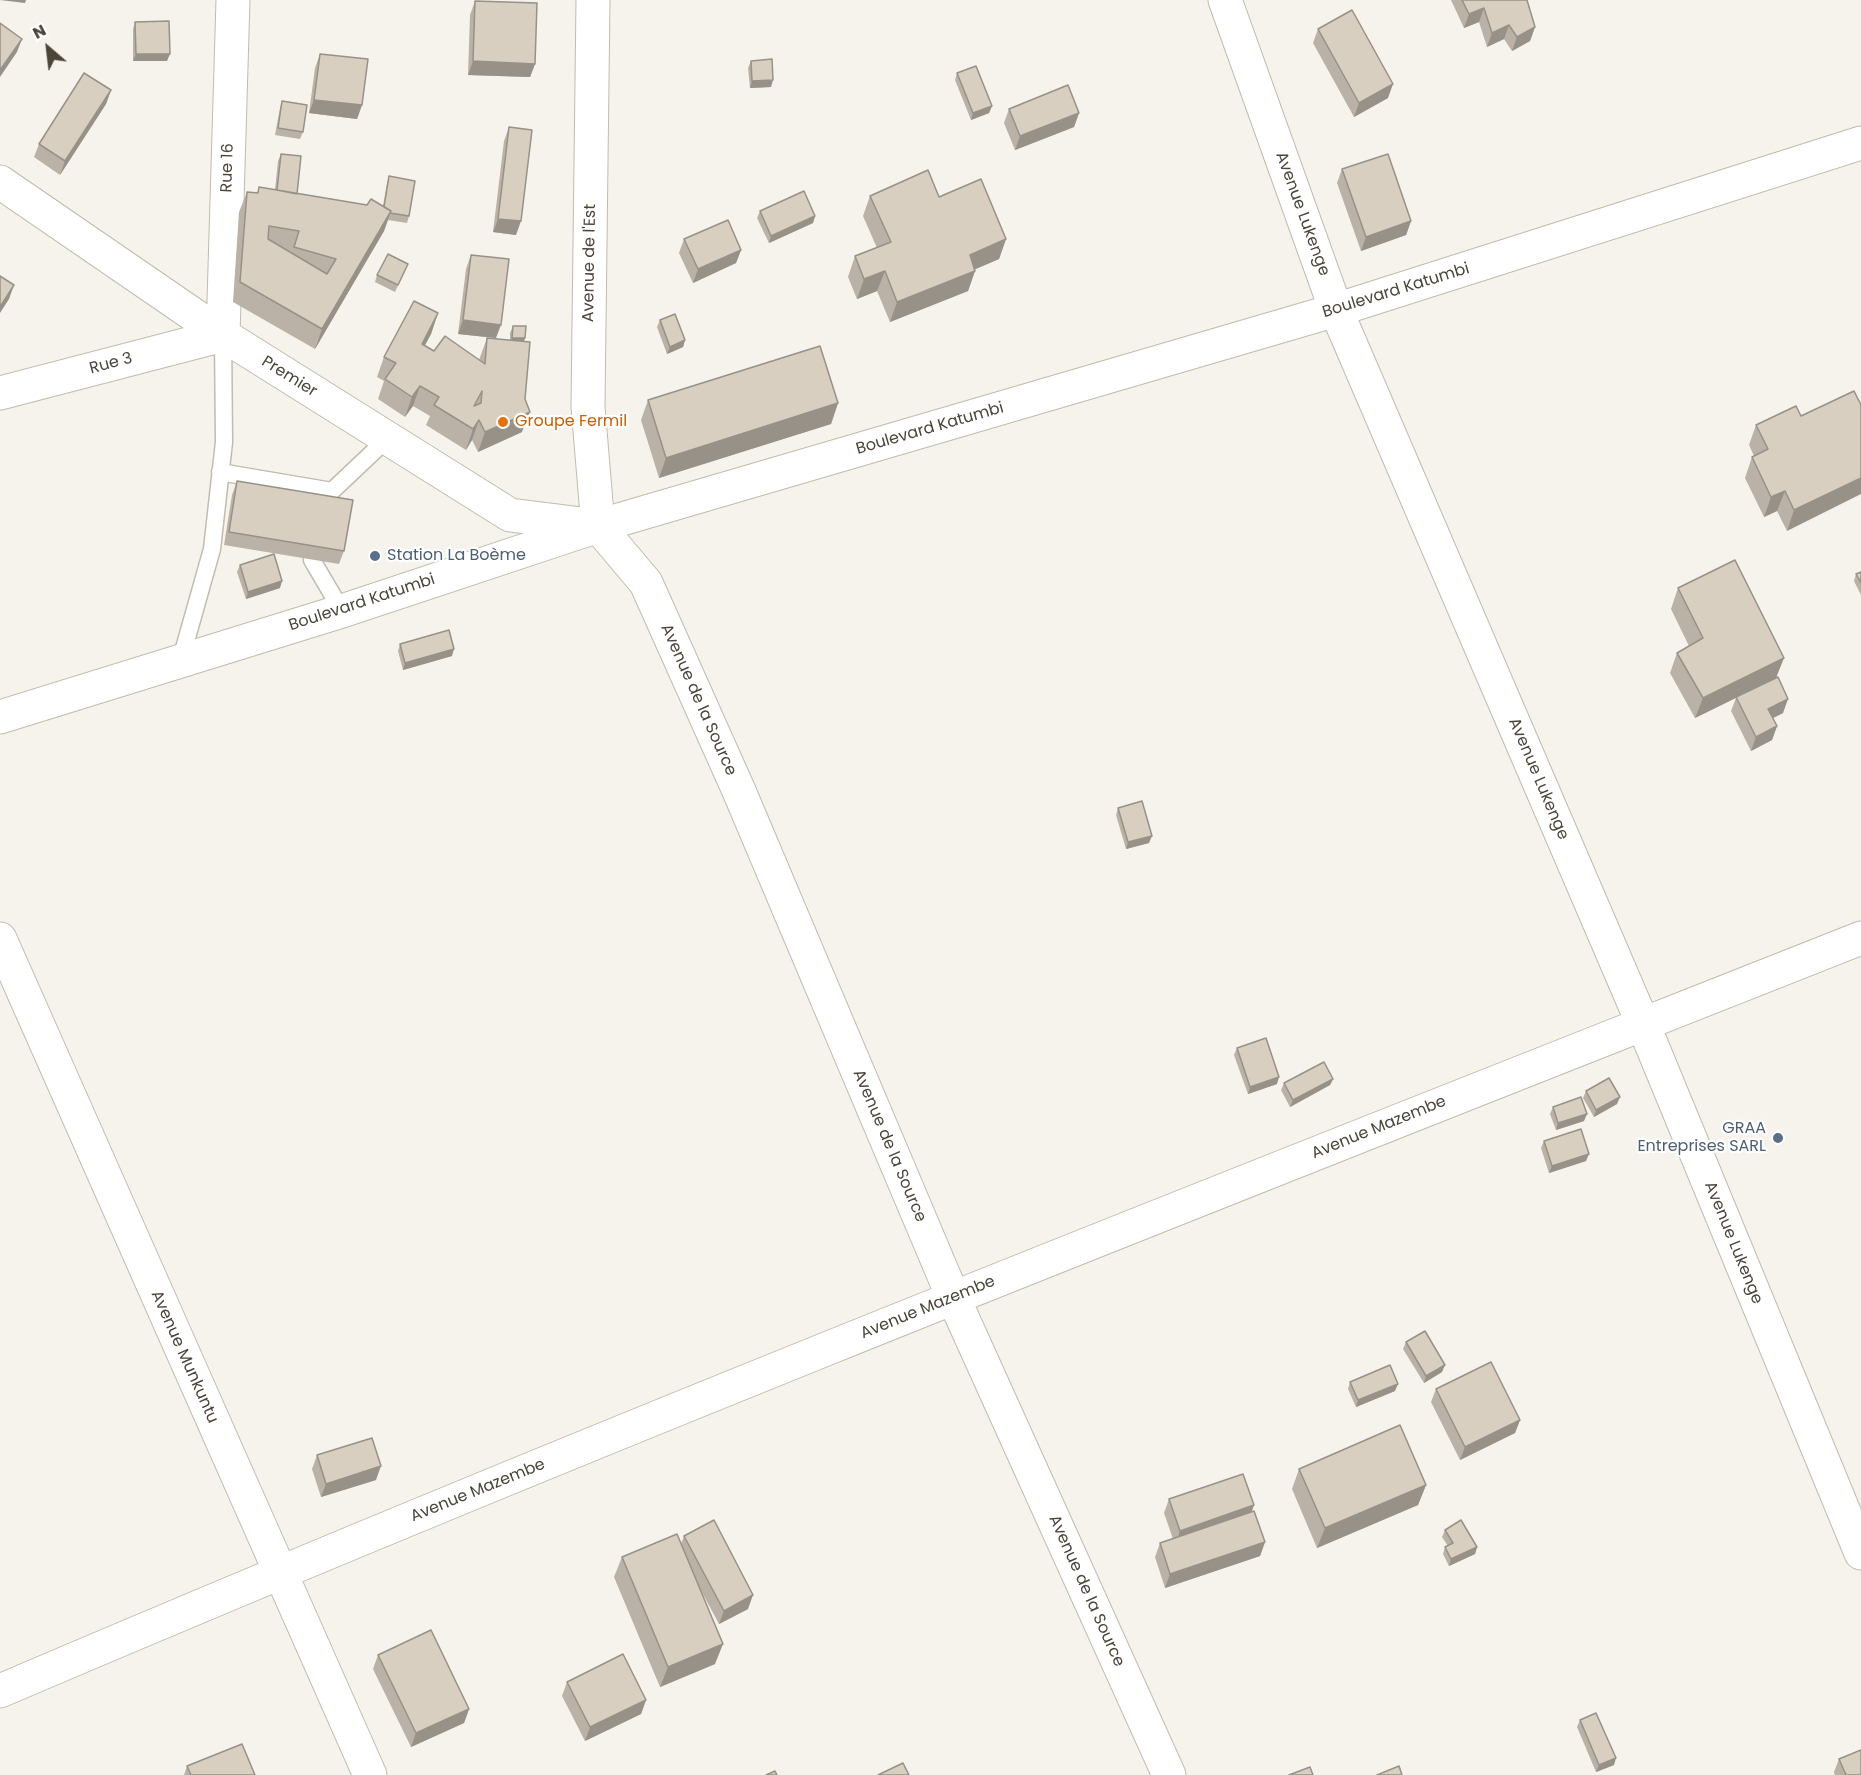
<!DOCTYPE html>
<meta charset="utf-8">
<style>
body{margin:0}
#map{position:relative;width:1861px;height:1775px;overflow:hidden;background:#f6f3ec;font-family:Poppins,sans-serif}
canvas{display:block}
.north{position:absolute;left:18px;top:18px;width:60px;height:60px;-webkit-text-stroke:4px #fff;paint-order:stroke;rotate:332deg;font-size:16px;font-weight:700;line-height:24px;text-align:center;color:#4b4439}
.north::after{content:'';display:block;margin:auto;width:21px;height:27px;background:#4b4439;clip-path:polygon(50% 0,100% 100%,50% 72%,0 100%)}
</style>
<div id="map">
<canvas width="1861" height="1775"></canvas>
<div class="north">N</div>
</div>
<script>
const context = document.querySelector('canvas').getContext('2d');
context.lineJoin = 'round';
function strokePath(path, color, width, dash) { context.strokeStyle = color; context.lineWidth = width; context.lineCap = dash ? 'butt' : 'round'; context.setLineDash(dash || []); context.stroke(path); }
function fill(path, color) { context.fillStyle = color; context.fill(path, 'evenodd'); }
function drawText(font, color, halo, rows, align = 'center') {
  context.font = font + ' Poppins,sans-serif'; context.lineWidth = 4.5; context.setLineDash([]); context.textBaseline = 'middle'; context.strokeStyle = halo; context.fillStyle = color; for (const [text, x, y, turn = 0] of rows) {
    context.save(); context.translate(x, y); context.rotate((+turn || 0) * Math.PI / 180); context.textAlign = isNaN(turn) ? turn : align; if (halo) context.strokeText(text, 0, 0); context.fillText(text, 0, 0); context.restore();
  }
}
const service = new Path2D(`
 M220 472 332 491
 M317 514 332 491 388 438
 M314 539 312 560 342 611
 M181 659 212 549 224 442 223 335`);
const minor = new Path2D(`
 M593 0 588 407 598 526
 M1225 0 1336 310 1643 1024 1861 1553
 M0 182 223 335 510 515 598 526
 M0 393 223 335 233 0
 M598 526 646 583 739 791 953 1297 1169 1775
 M0 939 370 1775
 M0 1691C615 1428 1239 1184 1861 938`);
const tertiary = new Path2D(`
 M0 717 342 611 598 526 1336 310 1861 143`);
const wall = new Path2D(`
 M1451 0H1527L1535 27 1530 41 1512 51 1504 39 1487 47 1479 22 1464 28Z
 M475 1 535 64 530 77 468 75 470 15Z
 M135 22 167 61H133V29Z
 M1318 29 1388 98 1354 117 1313 43Z
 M320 54 362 105 357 119 309 113 315 68Z
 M751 61 771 87 750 88 748 68Z
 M957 73 992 106 989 113 971 120 955 80Z
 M111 90 106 104 60 175 34 157 39 144Z
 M282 101 303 132 300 139 275 135 280 108Z
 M1009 109 1079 113 1074 127 1015 150 1004 123Z
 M509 127 516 235 493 232 504 141Z
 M281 154 297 194 367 205 383 206 387 183 389 176 409 216 407 223 388 220 384 231 315 349 233 302 239 212 247 192 257 193 259 187 275 190 278 161Z
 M1342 169 1411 221 1406 235 1361 251 1337 183Z
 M870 196 939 197 1006 239 999 259 975 269V271L968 291 890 322 877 291 857 299 848 277 855 256 877 248 863 216Z
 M760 211 815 216 813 223 769 243 757 218Z
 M684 239 741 250 736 263 693 283 679 253Z
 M471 255 496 338 458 334 466 269Z
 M405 270 395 292 375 282 377 275Z
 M438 313 431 334 425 345 434 351 479 360 487 338 510 340V333L513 326 524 342 525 399 522 432 478 452 472 440 466 450 426 425 430 416 413 406 405 417 378 399 384 381 377 377 384 357Z
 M660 320 685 340 683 347 667 354 657 327Z
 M648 400 838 403 831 424 659 478 641 420Z
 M1861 405 1787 531 1777 511 1764 517 1745 478 1752 457 1754 456 1749 445 1756 425Z
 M237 481 344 551 339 564 224 545 232 495Z
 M240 565 280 588 246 599 237 572Z
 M1861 572V595L1854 581 1856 574Z
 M1678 588 1777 677 1783 713 1773 718 1777 726 1772 740 1751 751 1731 711 1736 698 1695 718 1670 673 1677 653 1689 646 1671 609Z
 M400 644 452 656 403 670 398 651Z
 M1118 808 1149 843 1126 849 1116 815Z
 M1237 1048 1277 1084 1248 1094 1234 1055Z
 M1333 1079 1330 1085 1290 1107 1281 1090 1284 1083Z
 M1586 1091 1617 1104 1594 1117 1583 1098Z
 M1553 1107 1584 1121 1556 1130 1550 1114Z
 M1544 1141 1586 1161 1549 1173 1541 1148Z
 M1406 1342 1442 1372 1424 1383 1403 1349Z
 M1350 1382 1395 1391 1356 1407 1348 1389Z
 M1436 1389 1520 1420 1515 1433 1460 1460 1431 1402Z
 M317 1455 376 1480 321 1497 312 1469Z
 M1299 1469 1426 1485 1418 1505 1317 1548 1292 1489Z
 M1169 1499 1254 1505 1251 1512 1265 1542 1260 1556 1165 1588 1155 1557 1160 1543 1173 1539 1164 1513Z
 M1445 1530 1477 1547 1475 1554 1449 1566 1443 1554 1445 1547 1448 1546 1442 1537Z
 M684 1536 748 1609 719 1624 698 1585 715 1664 660 1687 614 1577 622 1557 681 1544Z
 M378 1655 469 1709 464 1723 411 1747 373 1669Z
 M567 1682 646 1700 641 1714 585 1741 562 1696Z
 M1580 1720 1614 1765 1596 1772 1577 1727Z
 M1839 1759 1861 1775H1835L1834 1772Z
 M187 1766 255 1775H184Z`);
const shadedWall = new Path2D(`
 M0 0H26L25 3Z
 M1484 8 1479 22 1464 28 1469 14Z
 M1509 25 1504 39 1487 47 1492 33Z
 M1535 27 1530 41 1512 51 1517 37Z
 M22 39 17 52 0 77V70Z
 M136 54H170L167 61H133Z
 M473 61 535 64 530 77 468 75Z
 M773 80 771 87 750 88 752 81Z
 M1393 84 1388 98 1354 117 1359 103Z
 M111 90 106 104 60 175 65 161Z
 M314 100 362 105 357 119 309 113Z
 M992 106 989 113 971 120 973 113Z
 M1079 113 1074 127 1015 150 1020 136Z
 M391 211 384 231 315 349 322 329Z
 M815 216 813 223 769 243 771 236Z
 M498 219 521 221 516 235 493 232Z
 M1411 221 1406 235 1361 251 1366 237Z
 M1006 239 999 259 962 275 970 255Z
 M741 250 736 263 693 283 698 269Z
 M885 271 877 291 857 299 864 279Z
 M975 271 968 291 890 322 897 302Z
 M14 285 9 299 0 313V307Z
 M438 313 431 334 415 364 422 344Z
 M463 320 501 325 496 338 458 334Z
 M512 338H525L523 345H510Z
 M685 340 683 347 667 354 670 347Z
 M420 386 413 406 405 417 412 397Z
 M838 403 831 424 659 478 666 458Z
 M530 412 522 432 478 452 485 432Z
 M479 420 472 440 466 450 473 429Z
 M1861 478V494L1787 531 1794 510Z
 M1785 491 1777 511 1764 517 1771 497Z
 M282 581 280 588 246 599 248 592Z
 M454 649 452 656 403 670 405 663Z
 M1784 658 1776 678 1695 718 1703 698Z
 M1788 699 1783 713 1763 723 1768 709Z
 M1777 726 1772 740 1751 751 1756 737Z
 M1152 836 1149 843 1126 849 1128 842Z
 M1279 1077 1277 1084 1248 1094 1250 1087Z
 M1333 1079 1330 1085 1290 1107 1293 1100Z
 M1620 1097 1617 1104 1594 1117 1596 1110Z
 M1587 1114 1584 1121 1556 1130 1558 1123Z
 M1589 1154 1586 1161 1549 1173 1552 1166Z
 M1445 1365 1442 1372 1424 1383 1426 1376Z
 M1398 1384 1395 1391 1356 1407 1358 1400Z
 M1520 1420 1515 1433 1460 1460 1465 1447Z
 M381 1466 376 1480 321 1497 326 1484Z
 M1426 1485 1418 1505 1317 1548 1325 1528Z
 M1254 1505 1249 1519 1175 1545 1180 1531Z
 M1265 1542 1260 1556 1165 1588 1170 1574Z
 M1477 1547 1475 1554 1449 1566 1451 1559Z
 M753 1595 748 1609 719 1624 724 1611Z
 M723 1644 715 1664 660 1687 668 1667Z
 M646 1700 641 1714 585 1741 590 1727Z
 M469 1709 464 1723 411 1747 416 1733Z
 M1616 1758 1614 1765 1596 1772 1599 1765Z`);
const building = new Path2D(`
 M1462 0H1527L1535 27 1517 37 1509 25 1492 33 1484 8 1469 14Z
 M475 1 537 3 535 64 473 61Z
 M1352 10 1393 84 1359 103 1318 29Z
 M169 21 170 54H136L135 22Z
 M0 23 22 39 0 70Z
 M320 54 368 59 362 105 314 100Z
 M772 59 773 80 752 81 751 61Z
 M976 66 992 106 973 113 957 73Z
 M84 73 111 90 65 161 39 144Z
 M1068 85 1079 113 1020 136 1009 109Z
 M282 101 307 105 303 132 278 128Z
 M509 127 532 130 521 221 498 219Z
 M281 154 301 156 297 194 277 190Z
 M1388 154 1411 221 1366 237 1342 169Z
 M928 170 939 197 981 179 1006 239 970 255 975 271 897 302 885 271 864 279 855 256 891 242 870 196Z
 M389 176 415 181 409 216 390 213 391 211 384 207Z
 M259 187 367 205 371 199 391 211 322 329 240 282 247 192 258 193ZM269 226 299 231 294 247 336 259 327 274 268 239Z
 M804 191 815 216 771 236 760 211Z
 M728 220 741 250 698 269 684 239Z
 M388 254 408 264 398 285 377 275Z
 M471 255 509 259 501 325 463 320Z
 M0 276 14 285 0 307Z
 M414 301 438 313 422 344 434 351 445 336 485 364 487 338 530 342 525 399 530 412 485 432 479 420 473 429 434 405 439 397 420 386 412 397 385 379 396 363 384 357ZM482 391 481 403 474 406Z
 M675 314 685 340 670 347 660 320Z
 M513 326H526L525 338H512Z
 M820 346 838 403 666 458 648 400Z
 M1854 391 1861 405V478L1794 510 1785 491 1771 497 1752 457 1768 449 1756 425 1796 406 1801 416Z
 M237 481 353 500 344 551 229 532Z
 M274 554 282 581 248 592 240 565Z
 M1735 560 1784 658 1703 698 1677 653 1703 638 1678 588Z
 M1861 572V583L1856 574Z
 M449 630 454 649 405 663 400 644Z
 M1778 677 1788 699 1768 709 1777 726 1756 737 1736 697Z
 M1142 801 1152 836 1128 842 1118 808Z
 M1266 1038 1279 1077 1250 1087 1237 1048Z
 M1324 1062 1333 1079 1293 1100 1284 1083Z
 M1609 1078 1620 1097 1596 1110 1586 1091Z
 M1581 1097 1587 1114 1558 1123 1553 1107Z
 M1581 1129 1589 1154 1552 1166 1544 1141Z
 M1425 1331 1445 1365 1426 1376 1406 1342Z
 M1491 1362 1520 1420 1465 1447 1436 1389Z
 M1390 1365 1398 1384 1358 1400 1350 1382Z
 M1400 1425 1426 1485 1325 1528 1299 1469Z
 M372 1438 381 1466 326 1484 317 1455Z
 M1243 1474 1254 1505 1180 1531 1169 1499Z
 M1254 1511 1265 1542 1170 1574 1160 1543Z
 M714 1520 753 1595 724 1611 684 1536Z
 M1461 1520 1477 1547 1451 1559 1445 1547 1453 1543 1445 1530Z
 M677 1534 723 1644 668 1667 622 1557Z
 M431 1630 469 1709 416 1733 378 1655Z
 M623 1654 646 1700 590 1727 567 1682Z
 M1596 1713 1616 1758 1599 1765 1580 1720Z
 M242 1744 255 1775H191L187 1766Z
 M1861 1750V1775H1846L1839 1759Z
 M903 1763 909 1775H878Z
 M1399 1766 1402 1775H1377Z
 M1310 1767 1313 1775H1289Z
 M775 1771 777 1775H766Z`);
const markers = [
 [503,422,6,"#e8710a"],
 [375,556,6,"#5c6f8a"],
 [1778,1138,6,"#5c6f8a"]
];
const streetNames = [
 ["Rue 16",228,168,-88],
 ["Avenue Lukenge",1302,214,70],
 ["Avenue de l'Est",590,263,-89],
 ["Boulevard Katumbi",1396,291,-17],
 ["Rue 3",111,364,-15],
 ["Premier",289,377,32],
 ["Boulevard Katumbi",930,429,-16],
 ["Boulevard Katumbi",362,603,-18],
 ["Avenue de la Source",698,700,66],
 ["Avenue Lukenge",1538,779,67],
 ["Avenue Mazembe",1379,1128,-22],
 ["Avenue de la Source",889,1146,67],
 ["Avenue Lukenge",1733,1243,68],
 ["Avenue Mazembe",928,1308,-22],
 ["Avenue Munkuntu",184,1357,66],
 ["Avenue Mazembe",478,1491,-22],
 ["Avenue de la Source",1086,1591,66]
];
const foodNames = [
 ["Groupe Fermil",515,422]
];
const serviceNames = [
 ["Station La Boème",387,556],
 ["GRAA",1766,1129,"right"],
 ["Entreprises SARL",1766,1147,"right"]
];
strokePath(service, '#c2bbae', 19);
strokePath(minor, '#c2bbae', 35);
strokePath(tertiary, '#c2bbae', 35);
strokePath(service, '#fff', 16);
strokePath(minor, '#fff', 33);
strokePath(tertiary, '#fff', 33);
fill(wall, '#bab2a6');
fill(shadedWall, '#979187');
fill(building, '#d8cfc1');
strokePath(building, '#979187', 1.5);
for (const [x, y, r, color] of markers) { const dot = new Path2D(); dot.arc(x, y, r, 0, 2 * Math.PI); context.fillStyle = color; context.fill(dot); strokePath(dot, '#fff', 2); }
drawText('16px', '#4b4439', '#fff', streetNames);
drawText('16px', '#c56008', '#fff', foodNames, 'left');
drawText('16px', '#4e5e75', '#fff', serviceNames, 'left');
</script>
